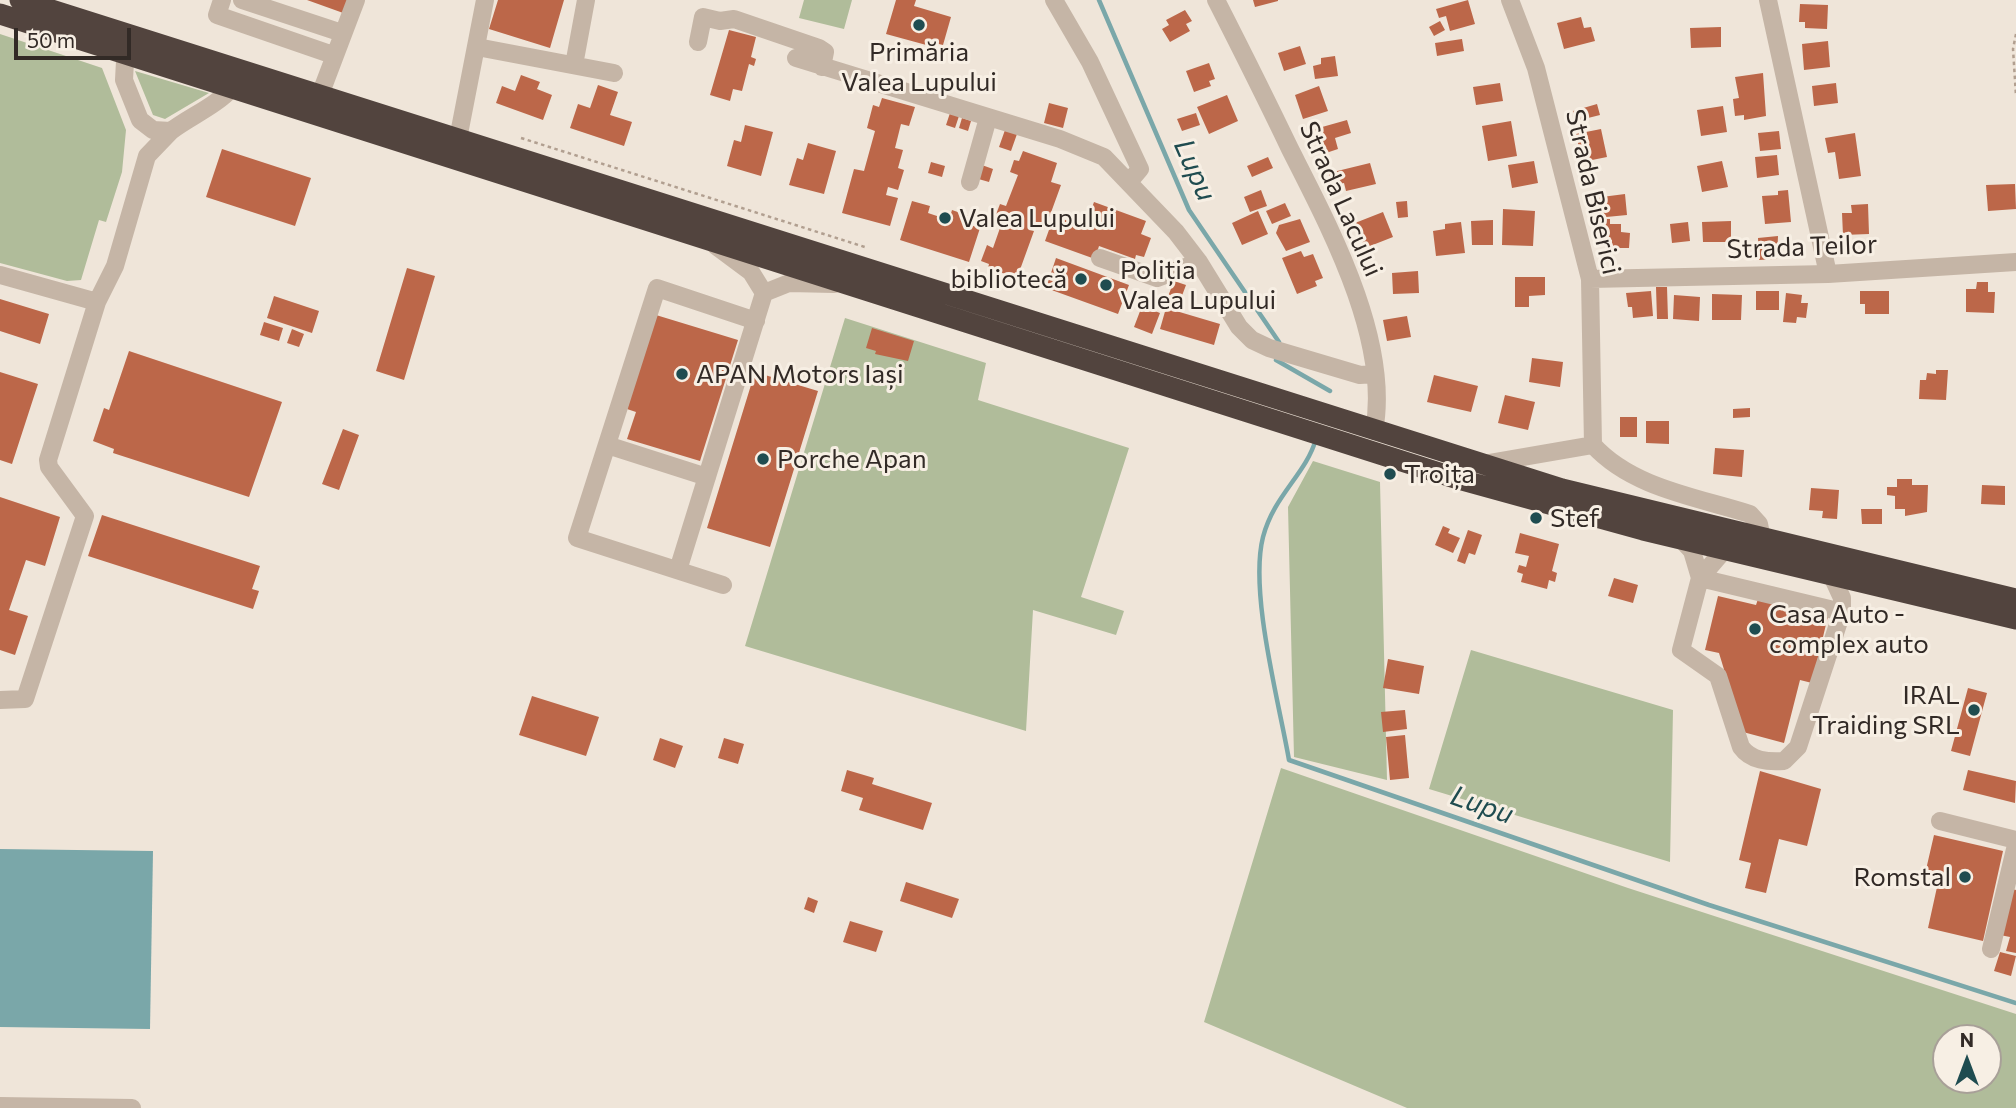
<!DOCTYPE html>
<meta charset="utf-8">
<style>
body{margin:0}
#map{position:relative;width:2016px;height:1108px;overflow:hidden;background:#efe5d9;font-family:Commissioner,sans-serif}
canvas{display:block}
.north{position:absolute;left:1932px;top:1024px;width:70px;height:70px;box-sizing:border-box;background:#f7efe4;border:2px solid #a8a098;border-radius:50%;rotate:0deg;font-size:19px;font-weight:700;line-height:28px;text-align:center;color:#322a26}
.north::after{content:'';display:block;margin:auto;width:24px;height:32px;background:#1f4c50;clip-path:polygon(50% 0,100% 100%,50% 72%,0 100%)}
.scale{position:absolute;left:14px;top:28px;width:117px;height:32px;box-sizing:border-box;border:4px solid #322a26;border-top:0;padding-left:9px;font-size:21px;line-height:24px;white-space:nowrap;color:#322a26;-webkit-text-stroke:5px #f7efe4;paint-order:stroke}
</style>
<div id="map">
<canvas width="2016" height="1108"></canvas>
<div class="north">N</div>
<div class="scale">50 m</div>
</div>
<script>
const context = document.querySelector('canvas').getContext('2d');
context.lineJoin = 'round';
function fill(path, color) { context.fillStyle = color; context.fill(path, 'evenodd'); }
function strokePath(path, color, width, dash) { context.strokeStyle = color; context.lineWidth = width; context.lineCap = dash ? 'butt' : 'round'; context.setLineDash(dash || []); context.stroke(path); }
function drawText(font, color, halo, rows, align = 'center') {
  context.font = font + ' Commissioner,sans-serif'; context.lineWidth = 6; context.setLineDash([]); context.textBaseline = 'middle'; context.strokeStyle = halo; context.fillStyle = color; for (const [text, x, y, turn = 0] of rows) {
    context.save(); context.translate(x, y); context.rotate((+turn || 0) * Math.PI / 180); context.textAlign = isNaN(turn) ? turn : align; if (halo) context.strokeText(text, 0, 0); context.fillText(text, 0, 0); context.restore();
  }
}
const green = new Path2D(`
 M804 0H852L844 29 799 18Z
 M0 34 102 68 126 130 122 172 106 222 99 220 81 280 67 281 0 263Z
 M135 71 209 93 165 119 153 115Z
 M845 318 986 363 978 400 1129 448 1081 597 1124 611 1116 635 1033 610 1026 731 745 646Z
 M1313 461 1380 482 1387 780 1294 757 1288 507Z
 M1471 650 1673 710 1670 862 1429 789Z
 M1281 768 1628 888 2016 1014V1108H1407L1204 1022ZM1946 1038H1988V1080H1946Z`);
const water = new Path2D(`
 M0 849 153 851 150 1029 0 1027Z`);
const stream = new Path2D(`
 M1099 0 1189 210 1279 342
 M1276 360 1330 391
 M1316 439C1306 474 1274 495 1263 537 1249 592 1279 702 1289 760L1709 905 2016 1003`);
const building = new Path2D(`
 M307 0H351L346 14Z
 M498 0H564L550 48 489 29Z
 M896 0H916L914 6 951 17 943 45 931 42 930 46 886 34Z
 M1253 0H1278V1L1255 7Z
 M1468 0 1475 24 1450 31 1446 16 1439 18 1436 9Z
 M1800 4 1828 5 1827 29 1805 28V22H1799Z
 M1185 10 1192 21 1186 24 1190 31 1170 42 1162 29 1169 25 1166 20Z
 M1581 17 1584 28 1591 27 1595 41 1564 49 1557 23Z
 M1440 21 1445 30 1434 36 1429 27Z
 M1721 27V47L1691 48 1690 28Z
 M729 30 756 37 751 57 756 59 754 66 749 64 742 91 733 89 730 101 710 95Z
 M1462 39 1464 51 1437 56 1435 43Z
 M1828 41 1830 67 1804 70 1802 44Z
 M1300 46 1306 64 1284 71 1278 53Z
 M1335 56 1338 76 1315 79 1313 66 1321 64V58Z
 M1209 63 1215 79 1209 81 1211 86 1194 92 1186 71Z
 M1763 73 1766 116 1744 120V115L1735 116 1733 99 1739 98 1735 77Z
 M521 75 540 82 537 89 552 95 543 120 496 103 502 86 515 91Z
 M1500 83 1503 101 1476 105 1473 87Z
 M1836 83 1838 103 1814 106 1812 86Z
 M598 85 618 92 610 115 632 122 624 146 570 128 578 104 590 108Z
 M1319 86 1328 111 1303 119 1295 95Z
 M1227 95 1238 121 1209 134 1197 107Z
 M882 98 915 107 909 126 901 124 895 148 903 150 898 168 904 170 898 190 888 187 886 195 898 198 890 226 842 213 854 169 864 171 875 131 867 128 873 105 879 107Z
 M1049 103 1068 108 1063 128 1044 123Z
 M1597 104 1600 115 1576 121 1573 111Z
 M1723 106 1727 132 1701 136 1697 110Z
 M950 113 959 116 955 128 946 125Z
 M1196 113 1200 125 1182 131 1177 119Z
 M962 118 971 121 968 131 959 128Z
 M1347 120 1351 133 1335 138 1338 149 1323 154 1315 129Z
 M1511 121 1517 156 1488 161 1482 126Z
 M745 125 773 132 761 176 727 166 734 140 741 142Z
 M1601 129 1607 157 1582 162 1576 134Z
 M1005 130 1017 134 1011 151 999 147Z
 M1779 131 1781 149 1760 151 1758 133Z
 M1855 133 1861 176 1839 179 1835 152 1828 153 1825 138Z
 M808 143 836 151 824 194 789 185 797 158 803 160Z
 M222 149 311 178 295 226 206 197Z
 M1023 151 1057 163 1051 182 1061 185 1045 229 1031 224 1029 230 1034 231 1017 278 988 268 989 264 981 261 987 245 993 248 1000 228 992 225 1000 204 1006 206 1018 175 1010 172 1014 160 1019 161Z
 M1777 155 1779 175 1757 178 1755 157Z
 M1268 157 1273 168 1252 177 1247 166Z
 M1534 161 1538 183 1512 188 1508 165Z
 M1722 161 1728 187 1702 192 1697 166Z
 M931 162 945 166 942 177 928 173Z
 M1370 163 1376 184 1346 191 1344 183 1332 186 1329 173Z
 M979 164 993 169 989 182 975 178Z
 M2015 184 2016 209 1988 211 1986 185Z
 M1261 190 1267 206 1250 212 1244 197Z
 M1788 190 1791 222 1765 224 1762 196 1778 195V191Z
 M1625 194 1627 215 1596 218 1594 198Z
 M912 201 930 206 928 213 949 220 952 210 969 216 967 224 980 228 969 262 900 240Z
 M1407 201 1408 217 1398 218 1396 202Z
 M1094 202 1146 221 1141 234 1151 238 1144 257 1136 255 1135 259 1099 246 1095 259 1045 241 1054 216 1085 227Z
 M1285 203 1291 216 1272 224 1266 211Z
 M1868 204 1869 234 1843 235 1842 213H1852L1851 205Z
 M1503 209 1535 211 1533 246 1502 245Z
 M1258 211 1268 234 1242 245 1232 223Z
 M1383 212 1393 237 1365 248 1355 223Z
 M1300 219 1310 242 1286 251 1276 233 1279 225Z
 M1600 219H1610V224H1621V232L1630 233 1629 248H1612V240H1605V233H1600Z
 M1493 220V245H1472L1471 221Z
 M1731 221V242H1703L1702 222Z
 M1461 222 1465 253 1436 256 1433 231 1445 229V224Z
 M1688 222 1690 241 1672 243 1670 224Z
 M1778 236 1777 259 1759 260 1758 238Z
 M1301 251 1304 257 1313 254 1323 278 1315 281 1317 286 1297 294 1282 258Z
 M1056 258 1129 285 1118 314 1046 288Z
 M407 268 435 276 404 380 376 371Z
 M1418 271 1419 293 1393 294 1392 273Z
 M1515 277H1545V295L1529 296V307H1515Z
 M1174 281 1186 285 1177 309 1165 304Z
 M1977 282H1988V292H1995L1994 313 1966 312V289H1976Z
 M1656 287H1667L1668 319H1657Z
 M1651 291 1653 316 1633 318 1632 307H1628L1626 293Z
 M1756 291H1779V310H1756Z
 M1860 291H1889V314H1865V304H1860Z
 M1786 293 1802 295 1801 303H1808L1806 318 1797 317 1796 323 1783 322Z
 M1712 294 1742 295 1741 320H1712Z
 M1674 295 1700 297 1699 321 1673 319Z
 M274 296 319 311 312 333 267 318Z
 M0 299 49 314 40 344 0 331Z
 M1142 306 1160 313 1152 334 1134 327Z
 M1166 308 1220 324 1214 345 1160 329Z
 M656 315 738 340 700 461 627 439 636 412 627 409Z
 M1407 316 1411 337 1387 341 1383 320Z
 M264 322 283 328 279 341 260 335Z
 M872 328 914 341 908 361 875 354 876 351 866 348Z
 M292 329 304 334 299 347 287 343Z
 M129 351 282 402 249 497 113 453 114 449 93 441 104 408 109 410Z
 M1532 358 1563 362 1560 387 1529 382Z
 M1936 370H1948L1946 400 1919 399 1920 380H1926L1927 373 1936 374Z
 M0 372 38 384 12 464 0 460Z
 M755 372 818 391 770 547 707 528Z
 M1434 375 1478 386 1471 412 1427 402Z
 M1505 395 1535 402 1528 430 1498 423Z
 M1750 408V417L1733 418V409Z
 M1620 417H1637V437H1620Z
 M1646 421H1669V444L1646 443Z
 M343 429 359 435 339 490 322 484Z
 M1715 448 1744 450 1742 477 1713 474Z
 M1897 479H1912V485H1928L1927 512 1905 516V509H1895V496L1887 495V487H1897Z
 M1982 485 2005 486V505L1981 504Z
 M1811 488 1839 490 1837 519 1822 518 1823 511 1809 510Z
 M0 497 60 517 45 566 26 560 9 610 28 616 15 655 0 650Z
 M1861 509H1882V524H1862Z
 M102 515 260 566 252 589 259 591 253 609 88 556Z
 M1443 526 1450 529 1448 533 1460 538 1453 553 1435 545Z
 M1468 530 1482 535 1475 555 1469 553 1465 564 1457 561Z
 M1520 533 1559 544 1552 571 1557 573 1555 582 1549 580 1547 589 1521 582 1523 574 1517 572 1519 565 1526 567 1529 556 1515 553Z
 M1614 578 1638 585 1633 603 1608 596Z
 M1718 596 1756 605 1758 599 1828 616 1812 683 1800 680 1784 743 1743 732 1719 653 1705 650Z
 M1388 659 1424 666 1419 694 1383 688Z
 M1968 688 1987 693 1970 756 1951 751Z
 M532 696 599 717 586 756 519 735Z
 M1405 710 1407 729 1383 732 1381 712Z
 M1405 735 1409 778 1390 780 1386 737Z
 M660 738 683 746 675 768 653 760Z
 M724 738 744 744 738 764 718 758Z
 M847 770 874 778 872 784 932 803 923 830 859 810 863 798 841 791Z
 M1968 770 2016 781 2015 803 1963 790Z
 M1760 771 1821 789 1807 846 1779 839 1766 893 1745 888 1751 863 1739 860Z
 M1934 835 2003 851 1983 941 1928 928 1939 878 1925 874Z
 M906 882 959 899 952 918 900 901Z
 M2012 889 2016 890V953L2006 951 2010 937 2000 935Z
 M808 897 818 901 814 913 804 909Z
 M850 921 883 931 876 952 843 942Z
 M2000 952 2016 956 2011 976 1994 971Z`);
const path = new Path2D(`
 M2016 34 2013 49 2016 96
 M521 138 868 248`);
const minor = new Path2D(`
 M222 0 217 15 333 55
 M242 0 342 33
 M1054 0 1090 62 1140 169 1129 182
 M1216 0C1241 49 1266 99 1290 149 1330 228 1391 341 1374 431
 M1510 0 1536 68 1590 279 1593 445C1632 488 1697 497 1750 514L1759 524 1762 539
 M1768 0 1828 274
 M698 42 703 17 720 21 734 19 819 48 825 52 822 67
 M137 46 125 61 124 80 140 120 153 130 171 131C191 116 216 106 233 87
 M477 47 614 73
 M796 58 1060 139 1104 157 1176 232 1199 262 1239 327 1252 340 1269 348 1360 375 1375 374
 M574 65 586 0
 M320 95 356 0
 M458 139 485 0
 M970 182 988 118
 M716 246 751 272 764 293 789 283 834 284
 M1100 258 1157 278 1199 262
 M0 275 97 302
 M1590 279 1828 274 2016 262
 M607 445 707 477
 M1483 464 1593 445
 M1681 539 1692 551 1700 578
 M1725 549 1700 578 1681 650 1718 676 1741 747C1751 761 1768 762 1784 761L1798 747 1842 612V598L1831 574
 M678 570 764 293
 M1700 578 1842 612
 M723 585 577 538 657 288 756 321
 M0 700 25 699 85 516 49 467 48 460 97 302 115 266 147 156 171 131
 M1940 821 2016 840
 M1991 949 2016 845
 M0 1106 132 1108`);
const highway = new Path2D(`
 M20 0 1562 489 2016 599
 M0 14 1458 479 1643 530 2016 619`);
const markers = [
 [919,25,7,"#1f4c50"],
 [945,218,7,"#1f4c50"],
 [1081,279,7,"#1f4c50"],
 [1106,285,7,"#1f4c50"],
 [682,374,7,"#1f4c50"],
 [763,459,7,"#1f4c50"],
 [1390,474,7,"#1f4c50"],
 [1536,518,7,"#1f4c50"],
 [1755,629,7,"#1f4c50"],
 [1974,710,7,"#1f4c50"],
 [1965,877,7,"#1f4c50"]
];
const poiNames = [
 ["Primăria",919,52,"center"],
 ["Valea Lupului",919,82,"center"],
 ["Valea Lupului",959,218],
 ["Poliția",1120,270],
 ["Valea Lupului",1120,300],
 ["bibliotecă",1067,279,"right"],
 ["APAN Motors Iași",696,374],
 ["Porche Apan",777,459],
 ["Troița",1404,474],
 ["Stef",1550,518],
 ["Casa Auto -",1769,614],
 ["complex auto",1769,644],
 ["IRAL",1960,695,"right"],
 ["Traiding SRL",1960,725,"right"],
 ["Romstal",1951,877,"right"]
];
const streetNames = [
 ["Strada Biserici",1593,192,77],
 ["Strada Lacului",1341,199,66],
 ["Strada Teilor",1802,247,-2]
];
const waterNames = [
 ["Lupu",1195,170,66],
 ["Lupu",1482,805,19]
];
fill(green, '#b0bc9a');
fill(water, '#7aa7a9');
strokePath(stream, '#7aa7a9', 4.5);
fill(building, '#bc6749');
strokePath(path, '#b19f90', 2.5, [3.5, 3.5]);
strokePath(minor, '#c5b5a6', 18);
strokePath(highway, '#52443e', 21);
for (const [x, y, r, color] of markers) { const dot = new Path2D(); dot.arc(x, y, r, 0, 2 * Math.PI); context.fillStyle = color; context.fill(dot); strokePath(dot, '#f7efe4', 2.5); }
drawText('26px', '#322a26', '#f7efe4', poiNames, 'left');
drawText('26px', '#322a26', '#f7efe4', streetNames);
drawText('italic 28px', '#1f4c50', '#f7efe4', waterNames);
</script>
